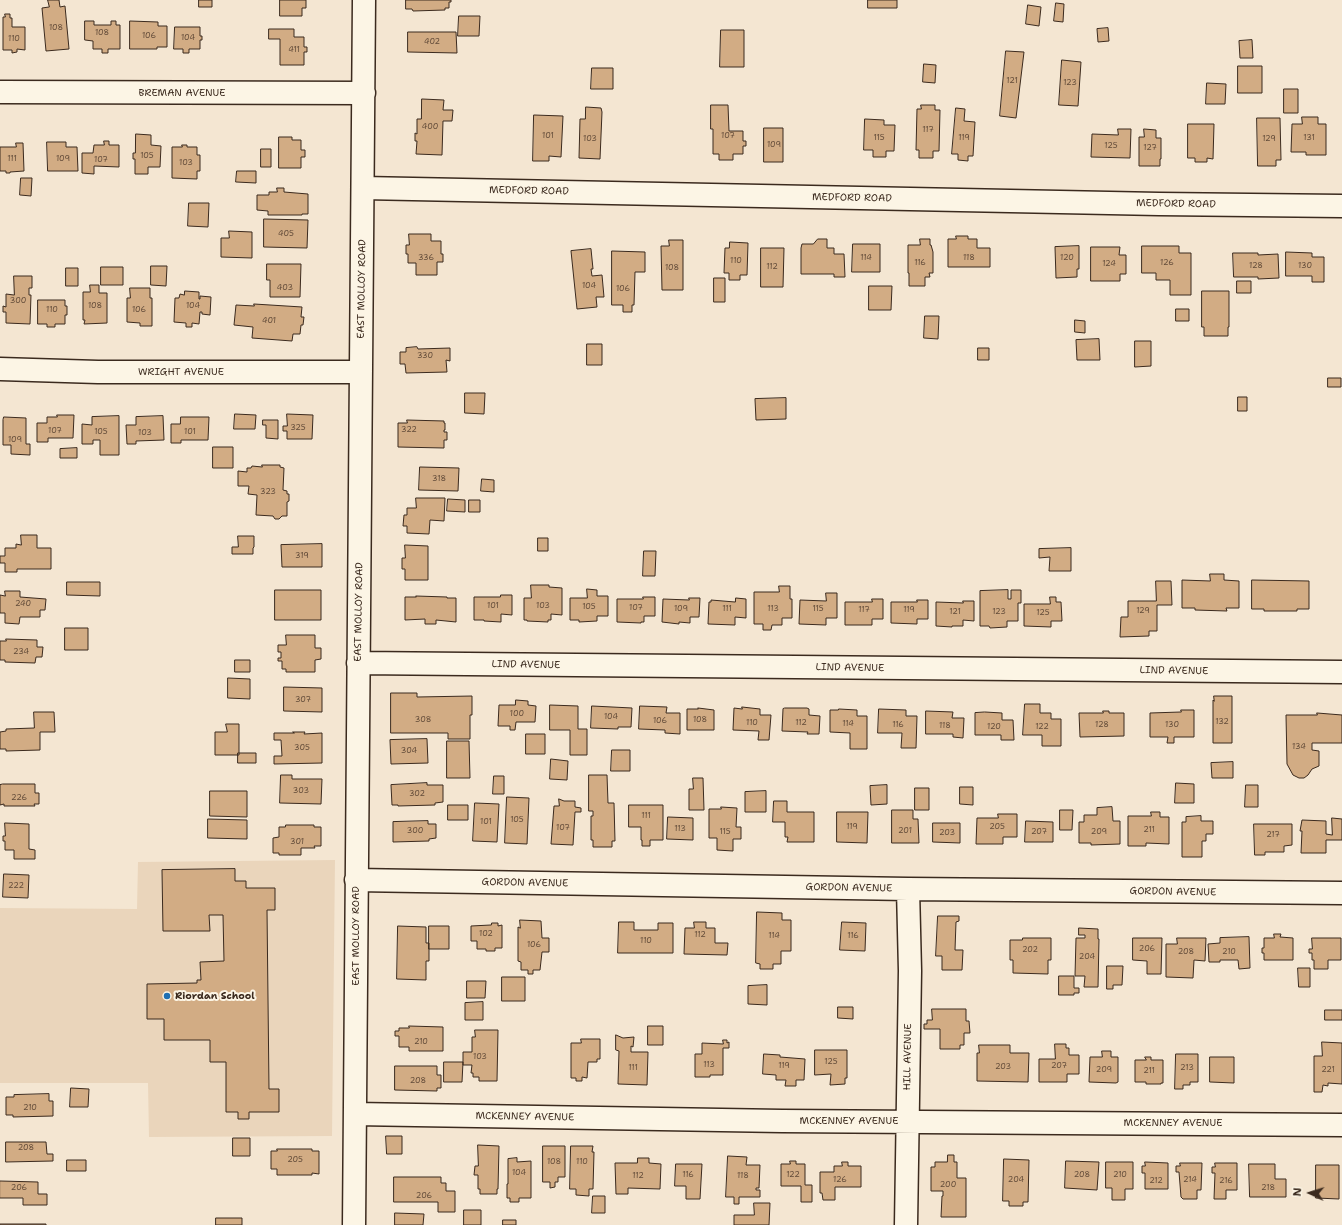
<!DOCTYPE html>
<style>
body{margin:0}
#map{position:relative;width:1342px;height:1225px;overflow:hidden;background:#f4e6d2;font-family:"Shantell Sans",sans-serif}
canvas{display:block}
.north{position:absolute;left:1290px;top:1173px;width:40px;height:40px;-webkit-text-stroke:3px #fcf5e5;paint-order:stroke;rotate:274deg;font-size:11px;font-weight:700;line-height:16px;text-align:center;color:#3b2a1e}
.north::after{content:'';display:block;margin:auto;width:14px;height:18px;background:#3b2a1e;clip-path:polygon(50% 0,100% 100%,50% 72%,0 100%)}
</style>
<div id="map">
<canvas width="1342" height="1225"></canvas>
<div class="north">N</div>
</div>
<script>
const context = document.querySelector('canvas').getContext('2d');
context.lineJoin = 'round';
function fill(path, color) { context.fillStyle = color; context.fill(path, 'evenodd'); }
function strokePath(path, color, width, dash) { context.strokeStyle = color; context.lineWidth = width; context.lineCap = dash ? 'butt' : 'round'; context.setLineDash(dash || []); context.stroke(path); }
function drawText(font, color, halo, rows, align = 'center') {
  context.font = font + ' "Shantell Sans",sans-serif'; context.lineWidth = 4; context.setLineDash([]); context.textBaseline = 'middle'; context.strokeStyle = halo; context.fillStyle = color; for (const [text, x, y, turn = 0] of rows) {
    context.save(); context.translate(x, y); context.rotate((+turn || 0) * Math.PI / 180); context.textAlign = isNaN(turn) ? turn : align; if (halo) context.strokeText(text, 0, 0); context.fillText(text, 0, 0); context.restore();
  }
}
const built = new Path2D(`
 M335 860 332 1136 149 1137 148 1083H0V908L137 909 138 862Z`);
const building = new Path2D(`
 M48 0H59L60 7 65 6 69 49 46 51 42 8 49 7Z
 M199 0H212V7H199Z
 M280 0H306V8H302V16H280Z
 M406 0H451V2H449V8H445V10L413 11 412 9H406Z
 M868 0H897V8H868Z
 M1056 3 1064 4 1063 22 1054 21Z
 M1028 5 1041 7 1039 26 1026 24Z
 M5 14H10V18H12V27H25V50L17 49V52L12 53V50H3V17H5Z
 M459 16H480L479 36H458Z
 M85 21H94V25H111V21H116V25H120V49H108V53H102V49H93V41L85 40Z
 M130 21 158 22V26H167V47H157V49H130Z
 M175 27H200V36H202V40H200V49H189V53H183V49H174Z
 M1108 28 1109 41 1098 42 1097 29Z
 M269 29H294V37H304V47H307V52H304V65H280V39H269Z
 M721 30H744V67H720Z
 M408 32H456L457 53 408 52Z
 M1252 40 1253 58H1240L1239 41Z
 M1006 51 1024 52 1016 118 1000 116Z
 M1062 60 1081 62 1078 106 1059 105Z
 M924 64 936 65 935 83 923 82Z
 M1238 66H1262V93H1238Z
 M592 68H613V89H591Z
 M1207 83 1226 84 1225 104H1206Z
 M1284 89H1298V113H1284Z
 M422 99 444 100 443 110H453L452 121H443L442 155 416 154 417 141H415V133L417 134V119H421Z
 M711 105H728L729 131H743V141H746V146H743V154H733V160H719V154H713V129H711Z
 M921 105H935V110H940L939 151H933V158H919V150H916L917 109H921Z
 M586 107 601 108 602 112 600 159 579 158 580 119H585Z
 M956 108 965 109 964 121 975 122 973 156H968V161L958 160V154H952Z
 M534 115 563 116 561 157 549 156V161H533Z
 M1302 117H1318V124H1326V155H1306V152H1291L1292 124H1302Z
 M1257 118H1280L1281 160H1276V166H1258Z
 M865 119 884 120V125H895L894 151H886V157H873V150H864Z
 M1188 124H1214L1213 159 1207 158V162H1195V158H1188Z
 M764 128H783V162H764Z
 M1118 129H1131L1130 158 1091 157 1092 134 1118 135Z
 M1144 129 1156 130V138H1161V159H1160V166H1139V137H1144Z
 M136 134 151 135V145L161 146 160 167H148V174H135V159H133V153H135Z
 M279 137H292V140H301V150H305V157H301V168H279Z
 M104 141H109V145H119V167L94 166V174L82 173V153H93L94 145H104Z
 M47 142H66V147H77L78 171H48Z
 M16 143H23L24 171 10 172V173H6V171H0V147H16Z
 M182 145H187V147H197V155H200V171H197V179L172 178V147H182Z
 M261 149H271V167H261Z
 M237 171H256V183L236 182Z
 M21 178H32L31 196 20 195Z
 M277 188H284V192L308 194V214H302V215H268V211L257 210V195H269V192H277Z
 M189 203H209L208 227 188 226Z
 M264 219 308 220 307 248 264 247Z
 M229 231 252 232V258L221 257V238H229Z
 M409 234H431V241H441V254H443V262H437V275H416V263H408V254H406V245H409Z
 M956 236H968V239H977V248H990V267H948V239H956Z
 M818 239H827V248H834V254H844L845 277H834V274H801V248L802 244H813Z
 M920 239H930V245H931L933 252V273H929L930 277H925V286H909V273H908V245H920Z
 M669 240H683V290H662L661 246H669Z
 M730 242 748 243 747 275H740V280H729V273H724L725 248H729Z
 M853 244H880V272H852Z
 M1079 246V269H1077V277L1056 278 1055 247Z
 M1142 246H1179V253H1191V295H1170V280H1156V273H1142Z
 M1091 247H1120L1119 255H1126V274H1120V281H1091Z
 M761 248H784L783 287H761Z
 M591 249 593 269H591L592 276 602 275 604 297H596L597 307 577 309 571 251Z
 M612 251 645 252V272H635L634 305H632V312H623V305H612Z
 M1286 252 1312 253V257H1324V282H1312V276H1286Z
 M1233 253H1258V255L1278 254 1279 278 1258 279V277H1234Z
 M267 264H301L300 297H270V280H267Z
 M151 266H167L166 286 151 285Z
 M101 267H123V285H101Z
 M66 268H78V286H66Z
 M14 276H32V288H29V295H31L30 324 6 323V312H3V306L6 307V294L14 295Z
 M714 278H725V302H714Z
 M1237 281H1251V293H1237Z
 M90 285H99V293H107V323L84 324 85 320H83V292H90Z
 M869 286H892L891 310H869Z
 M130 288H150V298H152V326H140V323L127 322V298H130Z
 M185 291 199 292V299H200V296L211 297 210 315 202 314V312H200L199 324 192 323V327H186V323L174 322 175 298H179L180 294 184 295Z
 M1202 291H1229V327H1228V336H1204V327H1202Z
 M38 300H65V306H67V315H65V324H55V327H47V324H38Z
 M254 304 302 307 301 317H304L303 325H301L300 334H293L292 341 252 338 253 327 234 325 236 305 254 306Z
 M1176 309H1189V321H1176Z
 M925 316H939L938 339 924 338Z
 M1075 320 1085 321V333L1075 332Z
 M1099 339 1100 360H1077L1076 340Z
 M1135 341H1151V366L1135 367Z
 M587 344H602V365H587Z
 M417 347 418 349 450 348V361L446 360 447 372 406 373 405 364H400V352H406V348Z
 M978 348H989V360H978Z
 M1328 378H1341V387H1328Z
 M465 393H485L484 414 465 413Z
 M1238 397H1247V411H1238Z
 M786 398V419L756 420 755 399Z
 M235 414 256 415 255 429H234Z
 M287 414 313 415 312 439H287V431H283V426H287Z
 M57 415H74L73 438H48V442H37V423H47V417H57Z
 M119 416V455H100V440H93V444H82V424L92 425V417Z
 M163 416 164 440 136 441V444H127L126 425H136V417Z
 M4 417 26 418V444H30V455L11 454V445H3V420Z
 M181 417H209L208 440H181V443H171V424H180Z
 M263 420H278V439L266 438V425H263Z
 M407 420 444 421V423H445V430H444V432H447V440H444V448L398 447V423H407Z
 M213 447H233V468H213Z
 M77 448V458H60V449Z
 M262 465H280V467L284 468 283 490 287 491V494H289V501L287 502V516H282L279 519H275L273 516 256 515 257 495 248 494 249 486H238V471L247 472V468H251L252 466 262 467Z
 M420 467 459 468 458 491 419 490Z
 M482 479 494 480V492L481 491Z
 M416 498H445L444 521 430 520 429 534 407 533V526H403L404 515H407V508H416Z
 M448 499 465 500V512L447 511Z
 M469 500H480V512H469Z
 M21 535H37V548H51V569H17V572H5V563H0V556H5V548H16V544L21 545Z
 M238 536H254V547L253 548V554H232V547H238Z
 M538 538H548V551H538Z
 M322 544V567H282L281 545Z
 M405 545 428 546V580H405V569H402V558H405Z
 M1071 548V571H1049L1050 557 1039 558V549Z
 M644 551H656L655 576H643Z
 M1210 574H1224V580L1239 581V608H1226L1227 611 1195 610V608H1182V580L1210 581Z
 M1252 580 1309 581V609H1297V611H1264V609H1252Z
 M1156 581H1171L1172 605H1157V631H1149V636L1120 637 1121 617H1128V601H1156Z
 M67 582H100V596L67 595Z
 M531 585H549V587L562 588V615L551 614V620H548V622L527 621V620H524V598H531Z
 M779 586H790V599H792V618H782V625H772L771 630H763V624H754V592H779Z
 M587 589 597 590V596H608V616H597V621L579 622V620H570V598H587Z
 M275 590H321V620H275Z
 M1008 590V599H1011V590H1021V603H1018V621H1007V627L990 628 989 626H980V591Z
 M5 591H20V597L46 599 45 610H40V617H20L19 624 5 623V613H0V595L5 596Z
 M826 593H837V618H826V625L799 624 800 600 826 601Z
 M501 595H512V615L501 614V622L484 621V620H474V597H500Z
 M416 596 447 597V598H456V622L436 620V624H425V619L405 620V597H416Z
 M643 597H655V616H644V622H641V623L617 622V599H643Z
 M1050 597H1056V602H1061L1062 621H1051V627L1024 626V604H1050Z
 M689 598H700L699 617H690V623L679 622V624L662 622 663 599 689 600Z
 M736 598 746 599V618L735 617V625L708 624 709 602H711V600L735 602Z
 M872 599H883V619H872V625H845V602H872Z
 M917 600H928V619H917V624L891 623V602H917Z
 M963 601H974V621L963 620V626H952V627L936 626V602L963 603Z
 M65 628H88V650H65Z
 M286 635H315V648H321V659L315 660V672H286V669H282V661H278V658H281V652H278V645H286Z
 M6 639 37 640V647H43L42 657H36L35 663 5 662V660H0V641H6Z
 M235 660H250V672H235Z
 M228 678 250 679V699L228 698Z
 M284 687 322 688V712L284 711Z
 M391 693H417V697L472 696V715H470V739H448V733H391Z
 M1214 696H1232V743H1213V700L1214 701Z
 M516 700 528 701V705L536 706 535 722H516L515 730H510V726H498L499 705H515Z
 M1025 704H1040V713H1051V719H1061V746H1042V735H1023Z
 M550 705 578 706V729H587V755H570V730H550Z
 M592 706 632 708 631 727H618V729L591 728Z
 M640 706 667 707 666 713H680V734L665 733V730L639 729Z
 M742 707 760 709V715H771L769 740H758L759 731 733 730 734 708 742 709Z
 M698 708 714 710V730H687V709H698Z
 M785 708H807L809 709V715L820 716 819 734H807L808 732 782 731 783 709Z
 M839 709 857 710V716H867V749H850V733L830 732V710H838Z
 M879 709 906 710V716H917L916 748H901L902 733H878Z
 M1181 710H1194V737H1174V743H1167L1168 737H1150V713L1181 712Z
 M926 711 953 712 952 718H964L963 738 953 737V734H926Z
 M1103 711H1109V713H1124V736L1080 737 1079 713H1103Z
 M34 712H54L55 732H40V750L6 751V749H0V732L6 731V729L34 728Z
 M985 712 1002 713V720H1013L1014 740H1001V735H975V713Z
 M1317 713 1342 715V743H1312V750L1319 751V766L1312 769 1308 775 1304 778H1299L1293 775 1287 764 1286 715H1317Z
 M226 724H239V755H215V732H227Z
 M293 732H305L304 734 322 733V763L274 764V756H282L281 740H274V733H294Z
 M526 734H545V754H526Z
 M427 739 428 763 391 764 390 740Z
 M447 741H469L470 778H447Z
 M612 750H630V771H611Z
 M238 753H256V763H238Z
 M551 759 568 761 567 780 550 779Z
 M1233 762V778H1212L1211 763Z
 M281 775H292V779H322L321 804 280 803Z
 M589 775H607L608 803H614L615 841H612V847H593V840H591V816H593V811H589Z
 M494 776H504V794H493Z
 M693 778H703L704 810H689V789H693Z
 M427 783V785H443V802L435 803V805L398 806V805H392L391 785Z
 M1176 783 1194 784V803H1175Z
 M3 784H35V793H39V804H34L35 806H4V804L0 805V785Z
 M887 785V804L871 805 870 786Z
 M1246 785H1258V807H1245Z
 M960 787H973V805L960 804Z
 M915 788H929V810H915Z
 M210 791H247V817L210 816Z
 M766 791V812H745V792Z
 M507 797 529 798 527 844 505 843Z
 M559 799 564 801H575V807L581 808V812H575L573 845 551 844 554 806H559Z
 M774 801H787V812H814V842H787L788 837H785V822H773Z
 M475 803 499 804 497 842 473 841Z
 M448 805H468V820H448Z
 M629 805H663V840H650V846H642V840H641V827H629Z
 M721 807 737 808 736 827H741V839H733V851L717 850V838H709V809H721Z
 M1112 807 1113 821H1120V844L1091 845V843H1079V822H1084V815H1097V808Z
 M892 810H913V819H918L919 843H892Z
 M1060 810H1073L1072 830H1060Z
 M837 812H868L867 843 837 842Z
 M1151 812H1160V817H1169V844L1146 843V846H1128V816H1151Z
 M998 814H1017V837H1003V844H976L977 818H998Z
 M1201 816V821H1213V834H1206V841H1202V857H1182V822H1186V817Z
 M668 817 693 818V840L667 839Z
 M1332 818 1342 819V840H1326V853H1301L1302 831H1300L1302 820 1326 821V834L1332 835Z
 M208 819 247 820V839L208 838Z
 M428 821V824H436V838L429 839V841L393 842V822Z
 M1026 821 1053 822V842H1025Z
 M5 823 29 824V849L35 850V859H14V850H5V841H3V836H5Z
 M933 823H960V843L933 842Z
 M1254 824H1292V845L1284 846V852H1265V855H1255Z
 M286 825H314V827H321V846H314L315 848H301V855H279V853H273V838L279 837V827H285Z
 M235 869V881H246V888H275V910H267L269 1089H279V1112H249V1119H238V1112H226V1062H210V1040H164V1019H147V984L197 983V980H201L200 962 224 961 223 915H209L210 931H163L162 870Z
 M4 874 29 875 28 898 3 897Z
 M757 912 782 913V920H791V951H781V964H773V969H760V964L756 963Z
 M938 916H959V921L956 922 955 950H963L962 970H942V956H936Z
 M520 920 541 921 542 938H549V952H542L540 970H533V974H528V970H521V962L518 961V927L520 928Z
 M619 922H634V930H658V923H673V953H618Z
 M694 922H706V928H715V943H728L727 955 684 954 685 928H694Z
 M842 922 866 923 865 951 840 950Z
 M492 923H498V926L502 925V948H495V951H486V949H477V941H471V926L491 925Z
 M398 926 426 927V943H429V961H426V980L397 979Z
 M429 926H449V949H429Z
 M1079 928 1098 929V939H1099L1098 987H1084L1085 976H1075L1076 938H1085V935H1079Z
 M1274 934H1281L1280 937 1293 938V960H1264V953H1262V948H1264V938H1274Z
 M1249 937 1250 968 1239 969 1238 960H1220V962H1209L1208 944 1220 943V938Z
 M1023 938H1051V960H1048V974L1013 973V960H1010V940H1022Z
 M1133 938H1162L1161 974H1147V961L1133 960Z
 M1177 938H1206L1205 961 1194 960 1193 978 1166 977V944H1177Z
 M1312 938H1341V960H1328V969H1314V960H1312V953H1309V949H1312Z
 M1107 966H1123L1122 985H1113V989H1107Z
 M1298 968H1310V987H1299Z
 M1059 976H1074V988H1079V993H1074V995H1059Z
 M502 977H525V1001H502Z
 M467 981H486L485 998H467Z
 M767 985V1005L748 1004V986Z
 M483 1002V1020H465V1003Z
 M838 1007H853V1019L838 1018Z
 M932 1009H966V1021H969L970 1033H964V1045H960V1049H940V1029H924V1024H927V1020H932Z
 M1325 1010H1342V1020H1325Z
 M409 1026 443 1027V1051H409V1047H399V1036H395V1031H399V1028H409Z
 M648 1026H663V1045H648Z
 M475 1030H498L497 1081H479V1077H473V1073H471L472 1065H463V1052H472V1037H475Z
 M616 1035 623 1038 634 1037 633 1047 631 1046V1052H648L647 1085 618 1084 619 1051 616 1050Z
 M581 1039H600V1059H597V1062H588L587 1078 582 1077V1081H576V1078H571V1043H581Z
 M723 1040H727V1043L729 1042V1048H723V1075H710V1077H695V1054H702V1043L723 1044Z
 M1322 1042 1342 1043V1084L1328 1083V1086L1323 1085 1322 1092H1314V1056H1322Z
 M1055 1044H1066V1048H1069V1055H1079V1074H1067V1082H1039V1059H1055Z
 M979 1045H1010V1053H1029L1028 1082 977 1081V1053H979Z
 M815 1050H847V1078H845V1084L830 1085 831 1074 815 1075Z
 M1102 1051H1111V1057H1118V1082L1116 1083 1089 1082 1090 1057H1102Z
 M764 1054 780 1055V1057L805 1059 804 1080H796V1086H785L786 1080H776V1075L763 1074Z
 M1176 1054H1198V1082H1190V1085H1183V1089H1175Z
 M1145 1057H1151V1060H1163V1083H1161V1084H1146V1082H1135V1060H1146Z
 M1210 1057H1234V1083L1210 1082Z
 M444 1062H463L462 1082H444Z
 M395 1066H437V1075H441V1088H437V1091L395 1090Z
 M71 1088 89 1089 88 1107H70Z
 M49 1094V1101H53V1116L13 1117V1115H6V1097H14V1095Z
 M386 1136H402V1154H387Z
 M233 1138H250V1156H233Z
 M6 1142H46L47 1154H53V1161L6 1162Z
 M478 1145 499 1146 498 1189H497V1194H480V1189H478V1175H474L475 1166H478Z
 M543 1146H565V1177H558V1182H555V1187L550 1188V1182H543Z
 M571 1146H593L592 1152H594L593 1189H589V1196L576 1195V1189H570Z
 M277 1149H312V1151H319V1174L312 1173V1175H277V1169H271V1151H277Z
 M948 1155H954V1162H957V1178H966V1217H941L942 1196H943V1191H931V1167H935V1162H947Z
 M728 1156 747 1157 746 1165H760L759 1188H756V1190H760V1197H739V1204H734V1197H726Z
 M517 1158V1162L531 1161V1198H519V1202H510V1198H507V1184H508V1159Z
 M638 1158H649V1163L661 1164 660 1189 628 1188V1194H616L615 1163H637Z
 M1004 1159 1029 1160 1028 1202H1023V1206H1009V1201H1003Z
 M67 1160H86V1171H67Z
 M790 1161H796V1164H805V1185H812V1202H801V1186H781V1164H790Z
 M1066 1161 1099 1162 1097 1190 1065 1188Z
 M842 1162H848V1166H861V1187H835V1200H823L822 1193H820V1172H834V1166H842Z
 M1106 1162H1133V1189H1125V1200H1112V1188H1106Z
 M1145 1162 1168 1163V1189H1145V1173H1142V1166H1145Z
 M1180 1163H1202L1201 1190H1197V1199H1183L1181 1197 1179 1172H1176V1166H1180Z
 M1215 1163H1237V1190H1226V1199H1214L1215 1173H1212V1167H1215Z
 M676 1164H702L700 1199H686V1186H675Z
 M1249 1164H1275V1179H1286V1197H1250Z
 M1316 1165H1339V1199L1316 1198Z
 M394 1177H441V1183H446V1191H455V1212H438V1202H394Z
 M0 1181 38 1182V1194H47V1205H23V1198H0Z
 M593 1196H605V1213H592Z
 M754 1203H770L769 1225H734V1215H754Z
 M464 1210H481V1225H464Z
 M395 1213 424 1214 423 1225H395Z
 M216 1218H242V1225H216Z
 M503 1220H516V1225H503Z
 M0 1224H46V1225H0Z`);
const minor = new Path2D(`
 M0 92 364 93
 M363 188 1159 204 1342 206
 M0 369 98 372H361
 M358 663 1342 672
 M356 880 908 889 1342 893
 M355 1114 782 1121 1342 1125
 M354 1225 364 0
 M906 1225 910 971 908 889`);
const markers = [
 [167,996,4,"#1f6fb2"]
];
const numberNames = [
 ["108",56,28],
 ["108",102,33],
 ["106",149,36],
 ["104",188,38],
 ["110",14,39],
 ["402",432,42],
 ["411",294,50],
 ["121",1012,81],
 ["123",1070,83],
 ["400",430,127],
 ["117",928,130],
 ["101",548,136],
 ["107",728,136],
 ["115",879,138],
 ["119",964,138],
 ["131",1309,138],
 ["103",590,139],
 ["129",1269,139],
 ["109",774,145],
 ["125",1111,146],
 ["127",1150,148],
 ["105",147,156],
 ["111",12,159],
 ["109",63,159],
 ["107",101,160],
 ["103",186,163],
 ["405",286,234],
 ["336",426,258],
 ["114",866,258],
 ["118",969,258],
 ["120",1067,258],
 ["110",736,261],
 ["116",920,263],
 ["126",1167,263],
 ["124",1109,264],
 ["128",1256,266],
 ["130",1305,266],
 ["112",772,267],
 ["108",672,268],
 ["104",589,286],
 ["403",285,288],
 ["106",623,289],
 ["300",18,301],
 ["108",95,306],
 ["104",193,306],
 ["110",52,310],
 ["106",139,310],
 ["401",269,321],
 ["330",425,356],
 ["325",298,428],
 ["322",409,430],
 ["107",55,431],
 ["105",101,432],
 ["101",190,432],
 ["103",145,433],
 ["109",15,440],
 ["318",439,479],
 ["323",268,492],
 ["319",302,556],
 ["240",23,604],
 ["101",493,606],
 ["103",543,606],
 ["105",589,607],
 ["107",636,608],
 ["109",681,609],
 ["111",727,609],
 ["113",773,609],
 ["115",818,609],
 ["117",864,610],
 ["119",909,610],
 ["129",1143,611],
 ["121",955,612],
 ["123",999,612],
 ["125",1043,613],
 ["234",21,652],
 ["307",303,700],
 ["100",517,714],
 ["104",611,717],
 ["308",423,720],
 ["108",700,720],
 ["106",660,721],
 ["132",1222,722],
 ["110",752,723],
 ["112",801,723],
 ["114",848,724],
 ["116",898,725],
 ["128",1102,725],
 ["130",1172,725],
 ["118",945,726],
 ["120",994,727],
 ["122",1042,727],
 ["134",1299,747],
 ["305",302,748],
 ["304",409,751],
 ["303",301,791],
 ["302",417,794],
 ["226",19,798],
 ["111",646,816],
 ["105",517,820],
 ["101",486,822],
 ["119",852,827],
 ["205",997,827],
 ["107",563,828],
 ["113",680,829],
 ["211",1149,830],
 ["300",415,831],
 ["201",905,831],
 ["115",725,832],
 ["207",1039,832],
 ["209",1099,832],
 ["203",947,833],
 ["217",1273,835],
 ["301",297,842],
 ["222",16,886],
 ["102",486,934],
 ["112",700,935],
 ["114",774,936],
 ["116",853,936],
 ["110",646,941],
 ["106",534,945],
 ["206",1147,949],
 ["202",1030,950],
 ["208",1186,952],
 ["210",1229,952],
 ["204",1087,957],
 ["210",421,1042],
 ["103",480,1057],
 ["125",831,1062],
 ["113",709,1065],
 ["119",784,1066],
 ["207",1059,1066],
 ["203",1003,1067],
 ["111",633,1068],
 ["213",1187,1068],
 ["209",1104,1070],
 ["221",1328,1070],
 ["211",1149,1071],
 ["208",418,1081],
 ["210",30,1108],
 ["208",26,1148],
 ["205",295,1160],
 ["108",554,1162],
 ["110",582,1162],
 ["104",519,1173],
 ["116",688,1175],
 ["122",793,1175],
 ["208",1082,1175],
 ["210",1120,1175],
 ["112",638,1176],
 ["118",743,1176],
 ["126",840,1180],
 ["204",1016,1180],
 ["214",1190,1180],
 ["212",1156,1181],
 ["216",1226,1181],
 ["200",948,1185],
 ["206",19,1188],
 ["218",1268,1188],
 ["206",424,1196]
];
const streetNames = [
 ["BREMAN AVENUE",182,93],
 ["MEDFORD ROAD",529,191,1],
 ["MEDFORD ROAD",852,198,1],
 ["MEDFORD ROAD",1176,204,1],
 ["EAST MOLLOY ROAD",362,289,-89],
 ["WRIGHT AVENUE",181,372],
 ["EAST MOLLOY ROAD",359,612,-89],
 ["LIND AVENUE",526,665,1],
 ["LIND AVENUE",850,668,1],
 ["LIND AVENUE",1174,671,1],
 ["GORDON AVENUE",525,883,1],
 ["GORDON AVENUE",849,888,1],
 ["GORDON AVENUE",1173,892,1],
 ["EAST MOLLOY ROAD",356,936,-90],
 ["HILL AVENUE",908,1057,-89],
 ["MCKENNEY AVENUE",525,1117,1],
 ["MCKENNEY AVENUE",849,1121],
 ["MCKENNEY AVENUE",1173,1123]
];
const poiNames = [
 ["Riordan School",175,996]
];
fill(built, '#ead5bb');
fill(building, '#d2ac84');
strokePath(building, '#3b2a1e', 1);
strokePath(minor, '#3b2a1e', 25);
strokePath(minor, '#fcf5e5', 22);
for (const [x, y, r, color] of markers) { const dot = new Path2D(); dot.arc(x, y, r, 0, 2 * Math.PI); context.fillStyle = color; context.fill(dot); strokePath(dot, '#fcf5e5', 1.5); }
drawText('8px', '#614a38', null, numberNames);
drawText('10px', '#3b2a1e', '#fcf5e5', streetNames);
drawText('bold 10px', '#3b2a1e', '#fcf5e5', poiNames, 'left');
</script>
